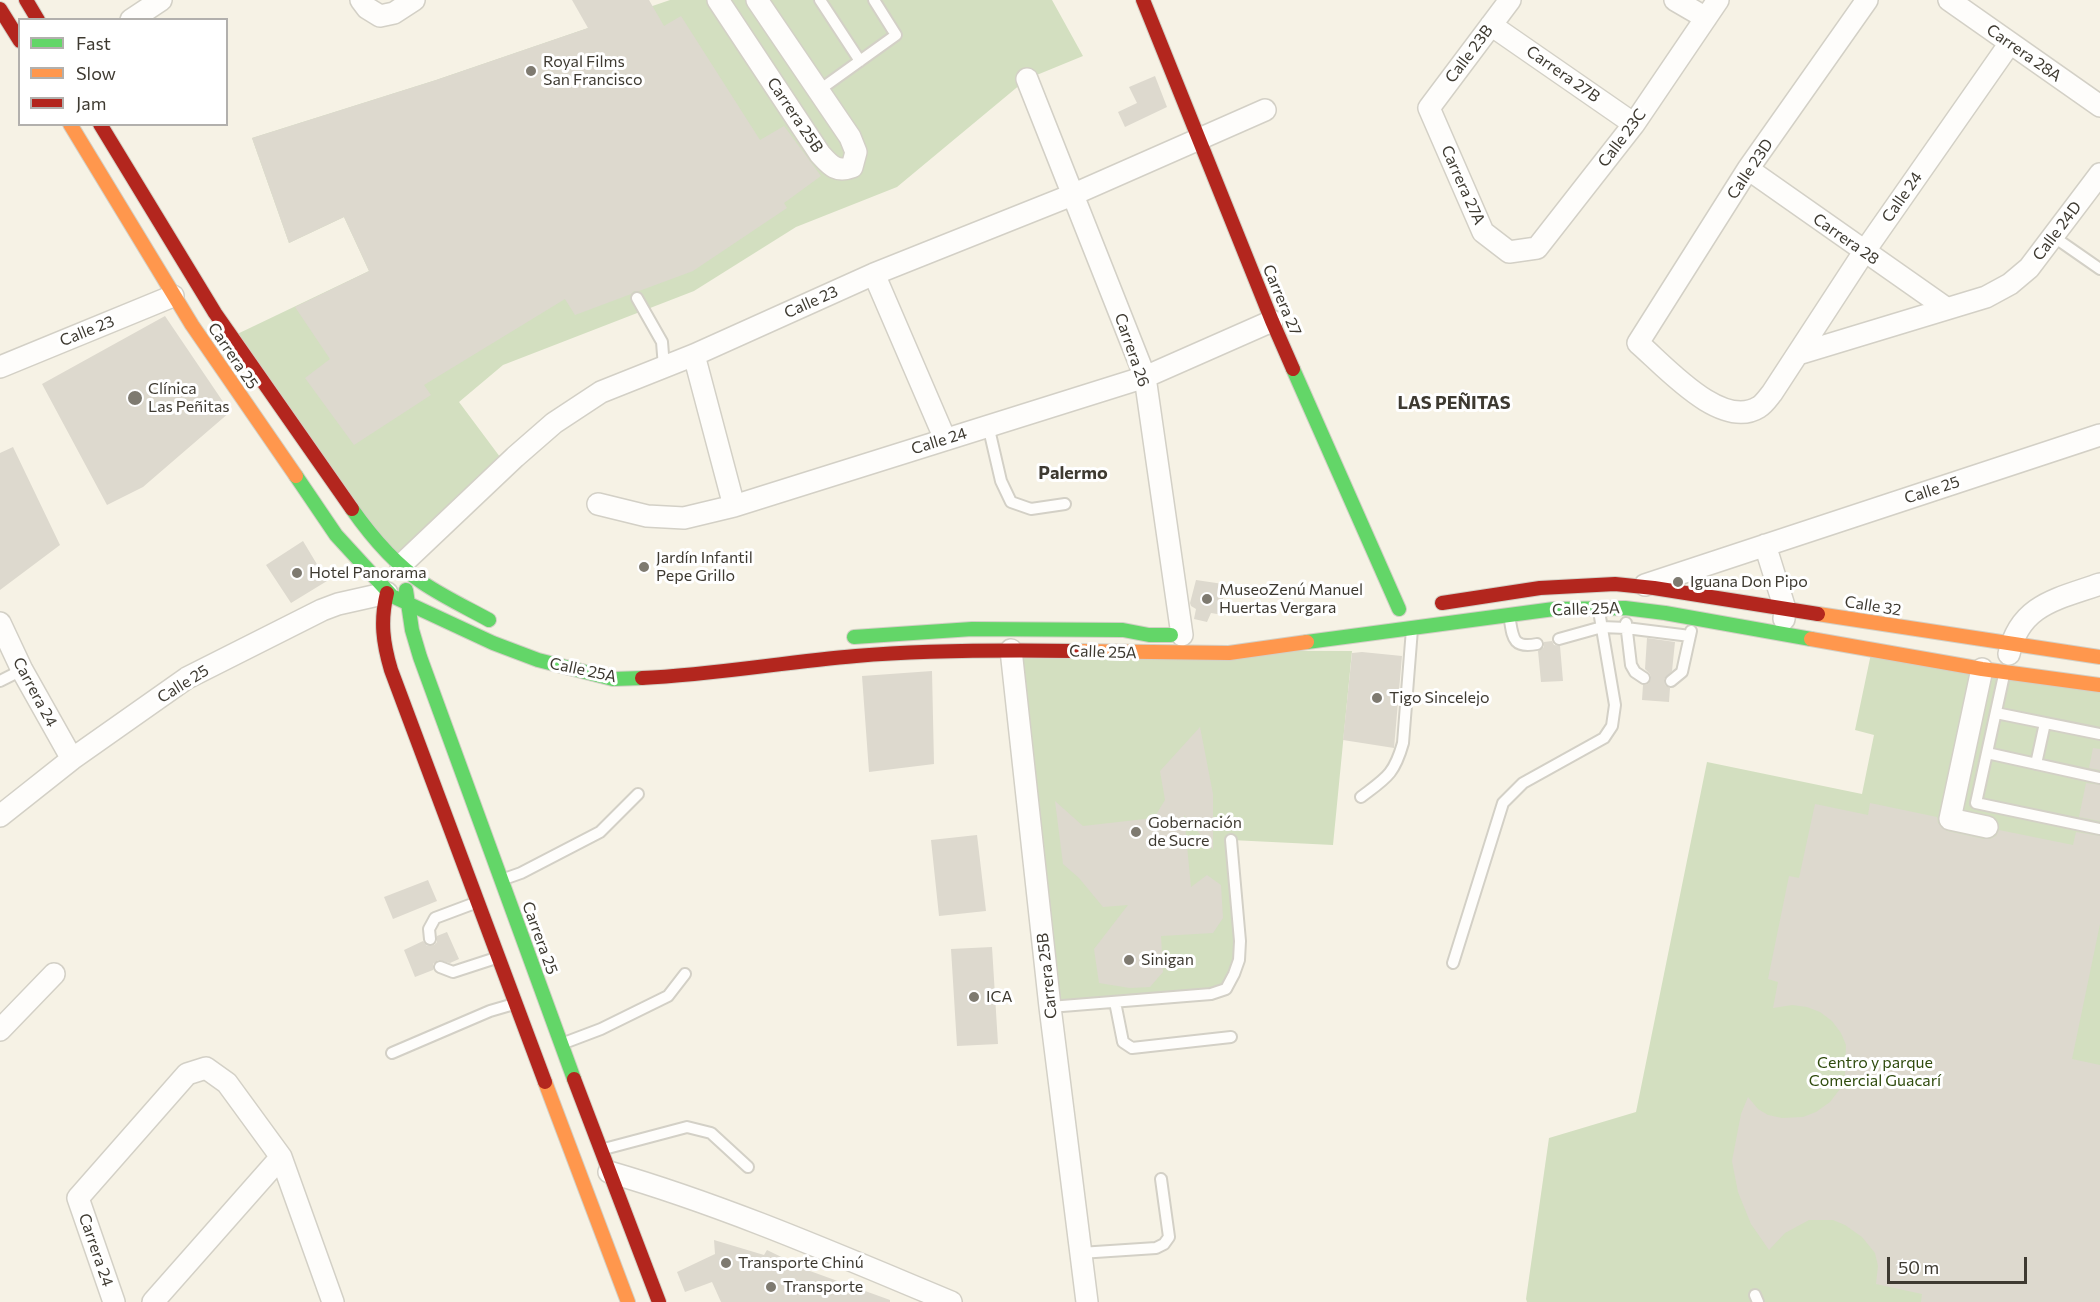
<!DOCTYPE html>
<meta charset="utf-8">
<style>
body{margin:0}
#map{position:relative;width:2100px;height:1302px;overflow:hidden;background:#f6f2e5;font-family:Commissioner,sans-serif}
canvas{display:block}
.legend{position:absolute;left:18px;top:18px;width:210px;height:108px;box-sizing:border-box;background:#fff;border:2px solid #b2b0ad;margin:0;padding:8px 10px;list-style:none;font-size:18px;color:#3e3a31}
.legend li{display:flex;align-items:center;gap:12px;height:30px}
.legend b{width:30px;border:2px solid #b2b0ad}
.scale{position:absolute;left:1887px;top:1257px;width:140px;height:27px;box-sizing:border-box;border:3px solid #3e3a31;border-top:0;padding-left:8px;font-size:18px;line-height:21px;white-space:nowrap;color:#3e3a31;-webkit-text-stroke:4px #fff;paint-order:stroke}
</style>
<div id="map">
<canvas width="2100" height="1302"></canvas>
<ul class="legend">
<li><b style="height:8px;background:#63d668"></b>Fast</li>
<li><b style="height:8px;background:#ff974d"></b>Slow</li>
<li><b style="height:8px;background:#b3261e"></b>Jam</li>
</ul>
<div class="scale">50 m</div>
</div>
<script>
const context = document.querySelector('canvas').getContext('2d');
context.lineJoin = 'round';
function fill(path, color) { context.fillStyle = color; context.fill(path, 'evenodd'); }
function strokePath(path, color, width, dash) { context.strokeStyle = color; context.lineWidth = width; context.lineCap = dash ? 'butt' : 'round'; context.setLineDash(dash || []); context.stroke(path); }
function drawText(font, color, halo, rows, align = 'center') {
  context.font = font + ' Commissioner,sans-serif'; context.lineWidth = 6; context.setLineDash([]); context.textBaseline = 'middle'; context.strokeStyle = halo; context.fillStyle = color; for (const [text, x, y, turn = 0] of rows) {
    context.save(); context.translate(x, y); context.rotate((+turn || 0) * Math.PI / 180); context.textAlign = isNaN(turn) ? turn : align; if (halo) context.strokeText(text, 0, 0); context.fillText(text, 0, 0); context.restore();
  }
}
const green = new Path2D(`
 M670 0H1052L1083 56 1027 79 897 187 796 227 694 291 503 365 459 402 506 465 401 565 231 337 369 271 344 217 289 243 252 138 436 80Z
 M1872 649 2100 685V1302H1527L1526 1299 1549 1138 1636 1112 1707 762 1862 794 1874 735 1855 730Z
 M1011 650 1352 651 1333 845 1231 840 1240 941 1226 989 1050 1007Z`);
const building = new Path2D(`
 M572 0H649L664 26 681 16 760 140 784 126 821 176 784 203 787 208 693 271 639 291H634L631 294 575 315 565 299 424 385 431 395 354 445 305 378 330 359 295 307 369 271 344 217 289 243 252 138 436 80 588 28Z
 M1155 76 1167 107 1125 127 1118 112 1137 103 1129 87Z
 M165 316 230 412 143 487 107 505 42 384Z
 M13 447 60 545 0 590V453Z
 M303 541 327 581 291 603 266 565Z
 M1196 580 1223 584V615L1211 613 1207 622 1194 619 1196 609 1191 606 1190 603Z
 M1647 638 1675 642 1672 671 1664 679 1665 685 1670 688 1669 702 1642 700 1643 685 1648 684 1651 679 1650 674 1645 669Z
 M1552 641 1554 645 1560 646 1563 681 1541 682 1538 651 1544 647V642Z
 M1362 652 1402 656 1394 748 1343 740 1352 653Z
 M932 671 934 764 869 772 862 676Z
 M1200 727 1213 794V850L1184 815 1191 887 1207 875 1221 885 1223 918 1213 933 1161 936 1163 972 1150 987 1130 988 1099 983 1094 949 1128 905 1103 907 1079 878 1063 864 1055 801 1083 826 1154 818 1165 800 1160 771Z
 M2093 748 2100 749V770L2089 768Z
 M2086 783 2100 785V821L2079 817Z
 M1870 803 1937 817 1938 823 1947 831 1984 839H1990L1996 836 1999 830 2073 845 2076 832 2100 836V924L2072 1059 2100 1065V1302H1921L1922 1294 1876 1284 1878 1266 1875 1253 1862 1237 1845 1225 1833 1220H1809L1785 1233 1769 1250 1751 1224 1738 1192 1732 1161 1741 1114 1748 1097 1758 1109 1768 1115 1782 1118 1803 1117 1816 1112 1830 1102 1843 1085 1845 1077 1846 1045 1841 1033 1832 1021 1820 1012 1807 1007 1792 1005 1773 1008 1778 982 1768 979 1789 876 1799 878 1815 804 1868 815Z
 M977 835 986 911 939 916 931 840Z
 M428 880 437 901 393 919 384 897Z
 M447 932 459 959 450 963 438 960 433 964V970L415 977 404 950 423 941 427 946 434 945 437 942V936Z
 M992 947 998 1044 957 1046 951 949Z
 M714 1240 764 1255 767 1250 810 1271 890 1300V1302H721L712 1282 685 1292 677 1272 715 1254Z`);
const lane = new Path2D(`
 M820 0 860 61
 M818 91 896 35 874 0
 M2054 237 2100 269
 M637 298 662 342 664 367
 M988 425 1001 481 1011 502 1031 509 1065 504
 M1509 615C1513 636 1511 649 1537 644
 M1626 623 1631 665 1635 672 1644 678
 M1559 639 1602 627 1626 628 1690 636
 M2004 675 1976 803 2100 829
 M0 681 22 670
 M1671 681 1682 672 1691 631
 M1996 713 2100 734
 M1987 753 2100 778
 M2036 764 2045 723
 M1361 797C1386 778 1394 775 1403 743L1412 629
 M504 879 521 873 600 832 638 794
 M430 939 429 929 435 918 475 903
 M1453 963 1503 803 1523 783 1604 738 1612 726 1615 705 1599 611
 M440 967 453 972 496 958
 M1115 1002 1123 1042 1132 1048 1231 1037
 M1050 1007 1211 994 1226 989 1234 974 1239 960 1240 941 1231 840
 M564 1043 601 1029 668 996 685 974
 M392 1053 490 1011 514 1004
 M604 1149 687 1127 711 1133 748 1167
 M1080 1253 1156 1248 1164 1244 1169 1237 1161 1179
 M1755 1295 1758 1302`);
const street = new Path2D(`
 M361 0 367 8 380 16 394 13 414 0
 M718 0 820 154C830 165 836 173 852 167L856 152 850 137 757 0
 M1510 0 1429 108 1483 232 1509 252 1537 248 1634 124 1718 0
 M1675 0 1706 18
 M1867 0 1748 169 1638 343C1664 365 1721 431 1759 407 1764 404 1768 398 1772 393L1864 252 2010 43
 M1949 0 2100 106
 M131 20 161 0
 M1491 25 1634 124
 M1027 79 1145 377 1182 635
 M1748 169 1946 308
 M874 274 945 439
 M1798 354 1986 297 2010 284 2029 268 2100 174
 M694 355 734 506
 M0 367 173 296
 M598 504 647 516 684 518 734 506 1145 377 1272 321
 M1765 545 1785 609 1784 619
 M401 565 515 457 554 423 601 392 694 355 874 274 1072 195 1265 110
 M1645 585 2100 435
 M0 623 22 670 72 759
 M1011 650 1050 1007 1087 1302
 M2009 654C2020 604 2058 599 2100 584
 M1982 669 1950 819 1987 827
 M0 816 72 759 187 678 322 610 338 604 387 593
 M0 1030 54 974
 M609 1172C726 1206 838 1255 951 1302
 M114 1302 78 1198 187 1074 206 1068 227 1083 281 1157 333 1302
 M153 1302 281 1157`);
const fast = new Path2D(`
 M1293 369 1399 609
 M296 476 336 535 392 596 493 643 538 660 613 679 642 678
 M352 509C371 536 396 565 423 583 444 597 467 608 489 620
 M406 590 412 630 420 657 574 1079
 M854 637 972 629 1123 630 1149 635H1171
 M1307 642 1554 609 1625 608 1665 613 1811 639`);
const slow = new Path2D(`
 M70 124 192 325 296 476
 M1818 614 2100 657
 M1811 639 1982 669 2100 685
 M1075 651 1229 653 1307 642
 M545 1082 628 1302`);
const jam = new Path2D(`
 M26 0 38 20
 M1143 0 1272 321 1293 369
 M0 9 20 41
 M100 124 215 313 352 509
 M387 593C380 621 383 643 391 670L545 1082
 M1442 603 1540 588 1615 584 1654 588 1818 614
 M642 678C713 675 784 662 856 656 929 650 1002 650 1075 651
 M574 1079 659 1302`);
const markers = [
 [531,71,6,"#7e7a70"],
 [135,398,8,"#7e7a70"],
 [644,567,6,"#7e7a70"],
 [297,573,6,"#7e7a70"],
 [1678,582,6,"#7e7a70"],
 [1207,599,6,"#7e7a70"],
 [1377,698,6,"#7e7a70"],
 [1136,832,6,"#7e7a70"],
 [1129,960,6,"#7e7a70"],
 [974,997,6,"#7e7a70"],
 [726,1263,6,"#7e7a70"],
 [771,1287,6,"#7e7a70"]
];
const streetNames = [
 ["Carrera 28A",2024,53,35],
 ["Calle 23B",1469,54,-53],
 ["Carrera 27B",1563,74,35],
 ["Carrera 25B",795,115,56],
 ["Calle 23C",1622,138,-53],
 ["Calle 23D",1750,169,-56],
 ["Carrera 27A",1463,185,66],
 ["Calle 24",1902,197,-55],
 ["Calle 24D",2057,231,-53],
 ["Carrera 28",1846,239,35],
 ["Carrera 27",1282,300,67],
 ["Calle 23",811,302,-24],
 ["Calle 23",87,331,-22],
 ["Carrera 26",1132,350,71],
 ["Carrera 25",233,356,56],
 ["Calle 24",939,441,-17],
 ["Calle 25",1932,490,-18],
 ["Calle 32",1873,606,9],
 ["Calle 25A",1586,609,-2],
 ["Calle 25A",1103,652,2],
 ["Calle 25A",583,670,12],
 ["Calle 25",183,684,-32],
 ["Carrera 24",35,692,62],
 ["Carrera 25",540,938,70],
 ["Carrera 25B",1047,976,-96],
 ["Carrera 24",96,1250,71]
];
const poiNames = [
 ["Royal Films",543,62],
 ["San Francisco",543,80],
 ["Clínica",148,389],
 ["Las Peñitas",148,407],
 ["Jardín Infantil",656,558],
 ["Pepe Grillo",656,576],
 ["Hotel Panorama",309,573],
 ["Iguana Don Pipo",1690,582],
 ["MuseoZenú Manuel",1219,590],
 ["Huertas Vergara",1219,608],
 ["Tigo Sincelejo",1389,698],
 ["Gobernación",1148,823],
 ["de Sucre",1148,841],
 ["Sinigan",1141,960],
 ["ICA",986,997],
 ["Transporte Chinú",738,1263],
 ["Transporte",783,1287]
];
const parkNames = [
 ["Centro y parque",1875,1063],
 ["Comercial Guacarí",1875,1081]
];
const neighbourhoodNames = [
 ["LAS PEÑITAS",1454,403],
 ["Palermo",1073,473]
];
fill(green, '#d3dfc0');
fill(building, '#ddd9ce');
strokePath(lane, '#d3d0c6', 14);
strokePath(street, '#d3d0c6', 24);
strokePath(fast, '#d3d0c6', 16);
strokePath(slow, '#d3d0c6', 16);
strokePath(jam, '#d3d0c6', 16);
strokePath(lane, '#fefdfb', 10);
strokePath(street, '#fefdfb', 21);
strokePath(fast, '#63d668', 14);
strokePath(slow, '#ff974d', 14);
strokePath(jam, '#b3261e', 14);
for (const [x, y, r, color] of markers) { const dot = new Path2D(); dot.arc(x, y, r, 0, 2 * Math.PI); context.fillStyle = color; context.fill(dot); strokePath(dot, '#fff', 2); }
drawText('16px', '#3e3a31', '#fff', streetNames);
drawText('16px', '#3e3a31', '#fff', poiNames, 'left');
drawText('16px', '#2f4b0d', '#fff', parkNames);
drawText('bold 18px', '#3e3a31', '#fff', neighbourhoodNames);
</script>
